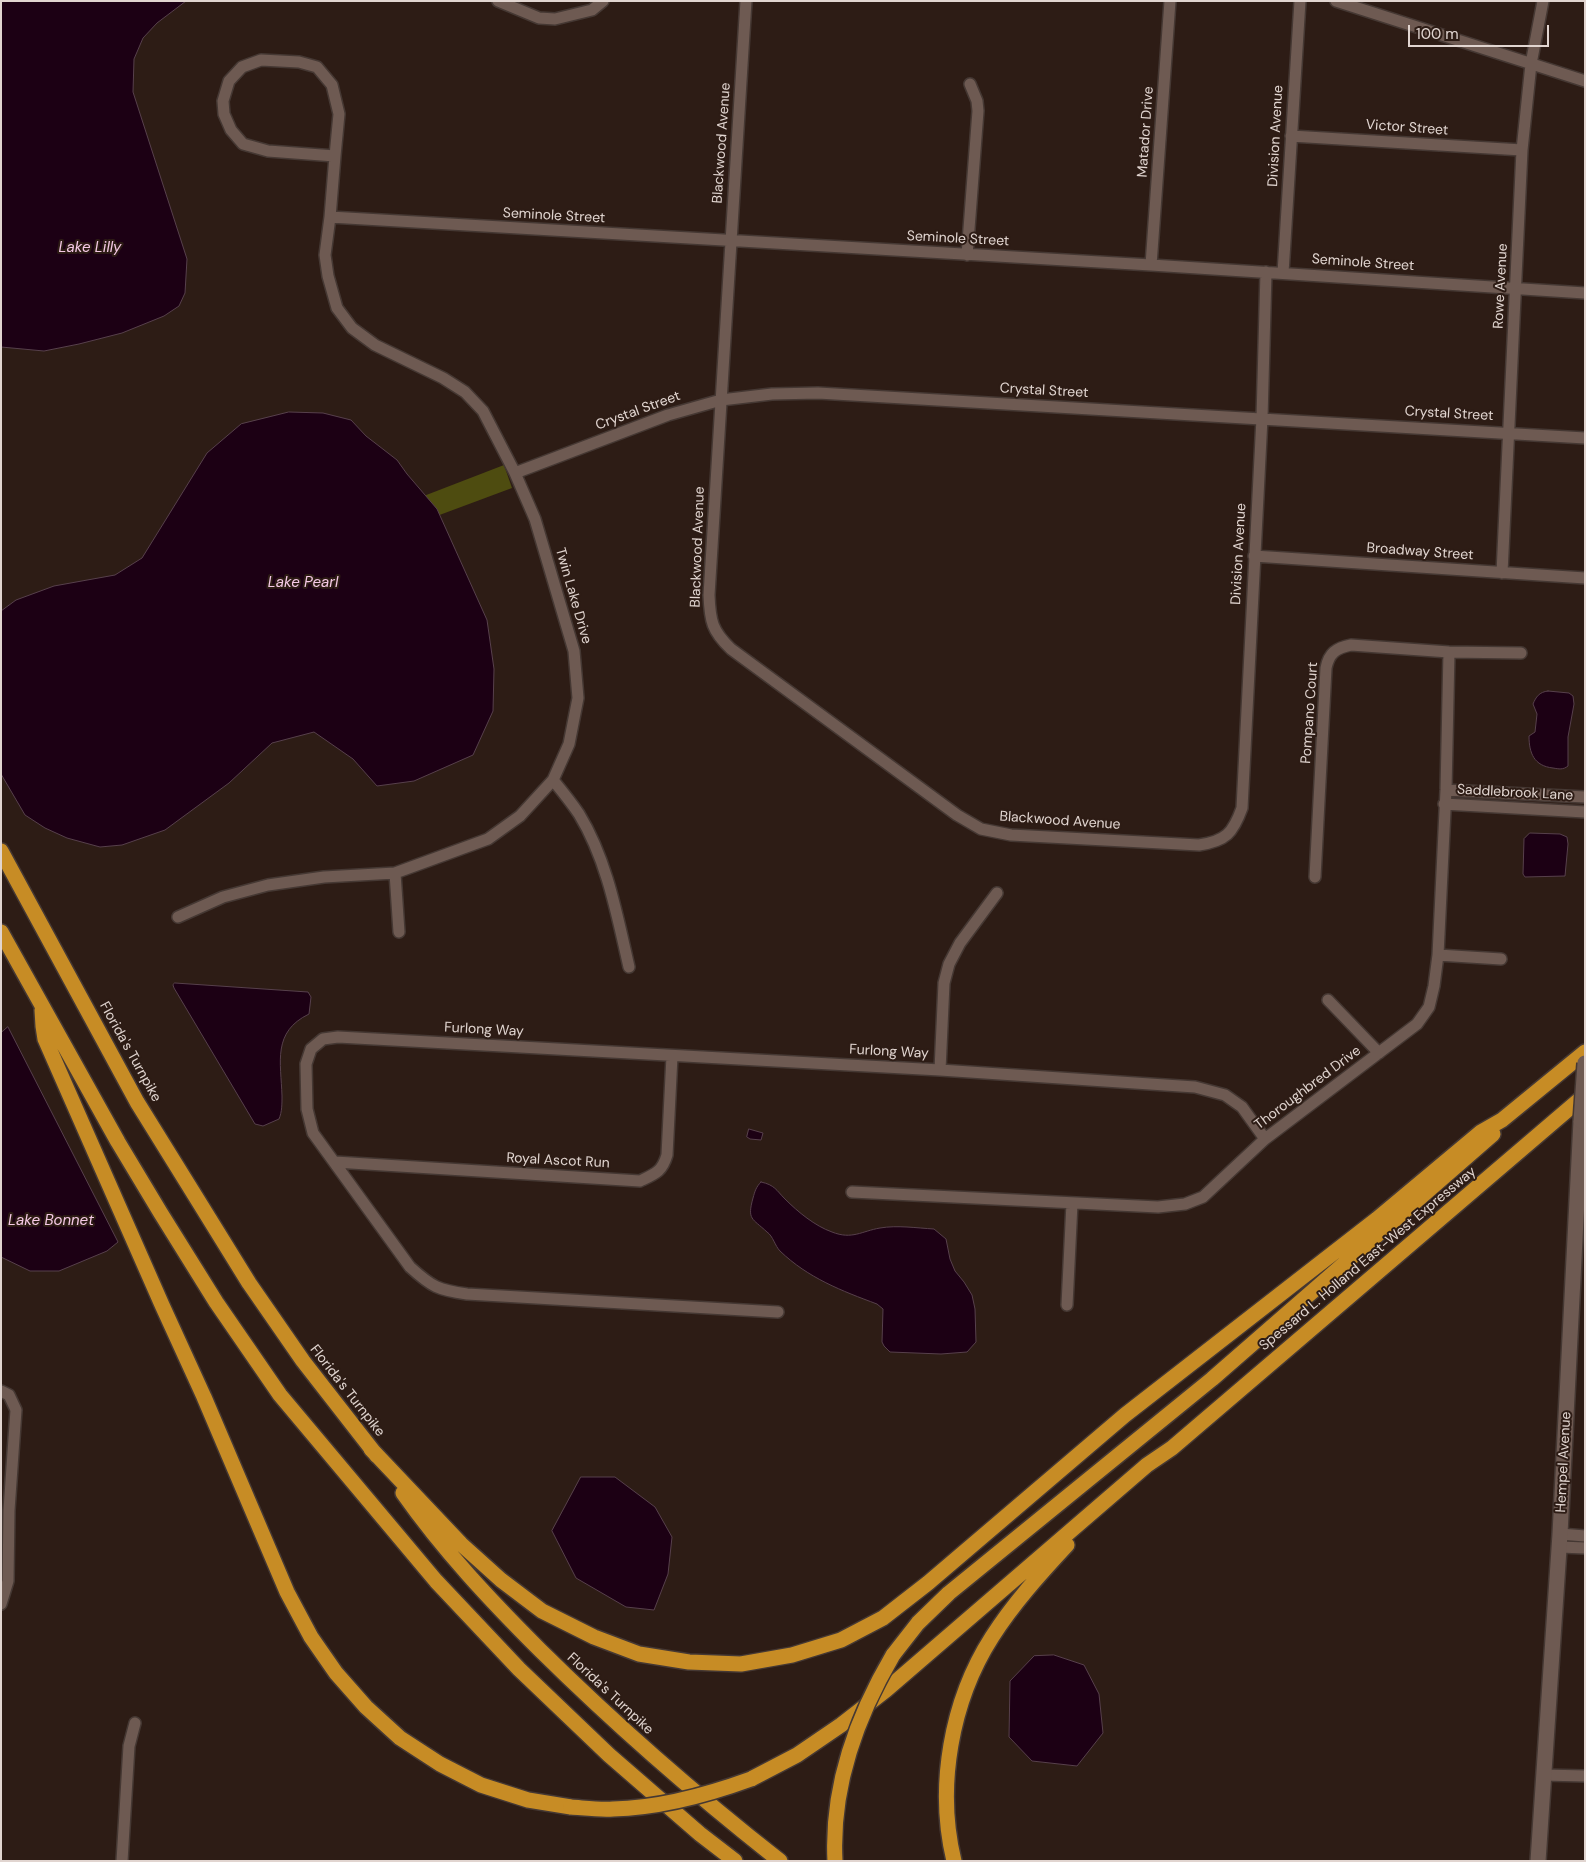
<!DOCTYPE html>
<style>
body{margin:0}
#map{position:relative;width:1586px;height:1862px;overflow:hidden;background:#2d1c15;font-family:"DM Sans",sans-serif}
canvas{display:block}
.frame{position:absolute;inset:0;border:2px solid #e1d5d0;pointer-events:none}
.scale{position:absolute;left:1408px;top:25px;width:141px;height:22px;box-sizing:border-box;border:2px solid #e1d5d0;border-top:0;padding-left:6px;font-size:15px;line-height:18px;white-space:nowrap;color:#e1d5d0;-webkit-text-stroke:4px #2d1c15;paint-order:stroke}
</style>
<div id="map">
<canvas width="1586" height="1862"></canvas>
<div class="frame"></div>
<div class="scale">100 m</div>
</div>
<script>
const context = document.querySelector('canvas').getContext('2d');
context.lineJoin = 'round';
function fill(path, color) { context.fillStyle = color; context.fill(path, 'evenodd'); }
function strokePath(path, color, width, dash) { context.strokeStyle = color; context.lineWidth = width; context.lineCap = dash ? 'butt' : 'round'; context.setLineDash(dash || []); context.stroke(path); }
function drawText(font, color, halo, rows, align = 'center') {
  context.font = font + ' "DM Sans",sans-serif'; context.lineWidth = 4; context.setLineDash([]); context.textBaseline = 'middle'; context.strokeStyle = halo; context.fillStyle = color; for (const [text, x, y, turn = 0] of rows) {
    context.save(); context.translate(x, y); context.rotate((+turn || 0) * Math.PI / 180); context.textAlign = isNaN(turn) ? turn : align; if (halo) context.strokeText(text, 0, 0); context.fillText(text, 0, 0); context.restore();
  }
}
const green = new Path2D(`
 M504 465 512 488 410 526 403 504Z`);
const water = new Path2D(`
 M1 1H186L157 23 143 38 134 59 133 92 187 259 185 293 179 306 164 316 122 333 79 344 44 351 1 347Z
 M289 412 323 413 351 420 366 436 397 460 407 474 437 509 487 620 494 669 493 711 473 755 414 781 377 786 353 759 314 732 272 743 229 783 165 830 122 845 100 847 67 838 45 828 25 815 1 774V611L16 600 54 586 115 575 142 558 207 453 241 424Z
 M1548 691 1569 693 1573 696 1574 704 1568 737V766C1563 770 1559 769 1553 768 1534 766 1529 753 1529 736L1535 732 1537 714 1533 704C1536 697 1539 692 1548 691Z
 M1530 833 1560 834 1567 837 1568 844 1565 876 1525 877 1523 874 1524 839Z
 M175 983 308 992 311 997 309 1014C272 1032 281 1062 282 1096 282 1104 282 1112 279 1119L263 1126 255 1124 174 988 173 985Z
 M8 1027 118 1242 107 1251 59 1271H30L1 1257V1033Z
 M749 1129 763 1133 761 1140 750 1139 747 1137Z
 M761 1182C775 1185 776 1190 785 1199 798 1212 815 1226 832 1232 852 1240 862 1231 880 1228 897 1225 917 1228 934 1229L946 1239 950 1259 955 1271 964 1282 972 1295 975 1309 976 1342 967 1352 941 1354 890 1352 884 1346 882 1342 883 1309 877 1304C842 1291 808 1278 780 1251 775 1246 773 1236 767 1232 752 1218 747 1220 753 1198 755 1191 756 1187 761 1182Z
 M581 1477H615L655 1507 672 1537 668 1574 654 1610 626 1607 576 1578 552 1531Z
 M1054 1655 1084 1665 1099 1694 1103 1733 1077 1766 1032 1761 1009 1737 1010 1681 1034 1656Z`);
const street = new Path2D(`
 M498 1 539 18 555 19 592 10 603 1
 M746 1 709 595C710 621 712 631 731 649L957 815 981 829 1011 835 1199 845C1226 841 1233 833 1242 808L1262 418 1266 272
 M1336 1 1585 81
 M1291 136 1522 150
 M330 217 1151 265 1585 293
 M967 255 978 111 977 101 970 84
 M1151 265 1170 1
 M1283 273 1300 1
 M515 473 668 415 721 400 772 394 818 393 1585 438
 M1254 556 1585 578
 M1502 573 1522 150 1531 64 1543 1
 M553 780C562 791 571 802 579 814 607 860 617 915 629 967
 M1446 790 1585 797
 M1444 804 1585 812
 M395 873 399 932
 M1315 877 1326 668C1329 653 1336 648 1351 645L1449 652 1521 653
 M178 917 223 897 268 885 324 877 395 873 488 839 520 816 553 780 569 744 578 698 574 651 535 519 515 473 483 411 465 392 443 378 375 345 352 328 337 308 328 276 325 255 330 217 335 156 339 114 332 85 317 67 299 62 261 60 242 67 229 81 223 101 224 114 231 130 243 144 268 151 335 156
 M1438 955 1501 959
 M1328 1000 1379 1053
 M940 1070 944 983 949 964 960 943 997 893
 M335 1162 640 1181C655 1174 662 1172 667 1155L672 1056
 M852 1192 1158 1207 1185 1204 1203 1197 1265 1139 1417 1024 1429 1007 1434 986 1438 955 1446 790 1449 652
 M1067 1305 1072 1203
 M778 1312 467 1294C438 1290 432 1287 410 1267L313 1133 307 1109 306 1064 311 1049 323 1039 338 1037 940 1070 1195 1087 1225 1095 1242 1107 1265 1139
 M1 1391 9 1395 16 1410 9 1510 8 1581 1 1604
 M1560 1534 1585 1536
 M1560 1547 1585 1548
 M1543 1775 1585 1776
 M122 1861 129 1746 135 1723`);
const secondary = new Path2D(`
 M1538 1861 1560 1534 1581 1121`);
const highway = new Path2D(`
 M1 851 137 1102 194 1194 249 1283 303 1361 377 1456
 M1 932 118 1142 160 1212 216 1302 280 1395 436 1581 519 1669 609 1755 700 1834 735 1861
 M42 1010 43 1026 45 1039 162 1305 204 1397 287 1592 311 1637 336 1673 366 1707 400 1738 440 1764 481 1785 528 1800 571 1807
 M371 1449 461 1544 501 1580 542 1611 594 1637 639 1654 689 1662 741 1664 792 1655 841 1640 883 1618 928 1583 1125 1415 1377 1219 1481 1132 1502 1120 1585 1052
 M403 1493C443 1550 491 1601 540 1650 616 1725 696 1795 780 1861
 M893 1655 918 1623 949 1593 1212 1379 1493 1134
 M751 1779 797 1755 841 1725 886 1690 1147 1465 1172 1448 1585 1095
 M954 1861C936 1787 951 1701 992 1637 1013 1604 1040 1574 1067 1545`);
const secondaryBridge = new Path2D(`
 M1581 1121 1585 1063`);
const highwayBridge = new Path2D(`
 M571 1807C585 1808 600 1810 613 1809 661 1808 707 1795 751 1779
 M835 1861C831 1787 856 1718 893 1655`);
const streetNames = [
 ["Victor Street",1407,128,4],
 ["Matador Drive",1146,132,-86],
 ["Division Avenue",1276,136,-87],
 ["Blackwood Avenue",722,143,-86],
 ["Seminole Street",554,216,3],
 ["Seminole Street",958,239,3],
 ["Seminole Street",1363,263,4],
 ["Rowe Avenue",1501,286,-87],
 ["Crystal Street",1044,391,3],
 ["Crystal Street",638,411,-20],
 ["Crystal Street",1449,414,3],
 ["Blackwood Avenue",698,547,-88],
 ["Broadway Street",1420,552,4],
 ["Division Avenue",1239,554,-87],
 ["Twin Lake Drive",573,596,74],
 ["Pompano Court",1310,713,-86],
 ["Saddlebrook Lane",1515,793,3],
 ["Blackwood Avenue",1060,821,4],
 ["Furlong Way",484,1030,3],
 ["Florida's Turnpike",130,1052,61],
 ["Furlong Way",889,1052,3],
 ["Thoroughbred Drive",1308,1088,-37],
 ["Royal Ascot Run",558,1161,3],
 ["Spessard L. Holland East-West Expressway",1368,1259,-40],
 ["Florida's Turnpike",347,1391,52],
 ["Hempel Avenue",1564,1462,-87],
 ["Florida's Turnpike",610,1694,43]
];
const waterNames = [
 ["Lake Lilly",90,248],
 ["Lake Pearl",303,583],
 ["Lake Bonnet",51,1221]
];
fill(green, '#4e4c10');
fill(water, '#1c0014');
strokePath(water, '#57404c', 1);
strokePath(street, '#453833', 14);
strokePath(secondary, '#453833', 18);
strokePath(highway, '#453833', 18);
strokePath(street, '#6e5a52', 11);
strokePath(secondary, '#6e5a52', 15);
strokePath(highway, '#c78c25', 15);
strokePath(secondaryBridge, '#453833', 18, []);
strokePath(highwayBridge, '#453833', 18, []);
strokePath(secondaryBridge, '#6e5a52', 15);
strokePath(highwayBridge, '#c78c25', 15);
drawText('14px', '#e1d5d0', '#2d1c15', streetNames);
drawText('italic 15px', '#f5c9e5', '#2d1c15', waterNames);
</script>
